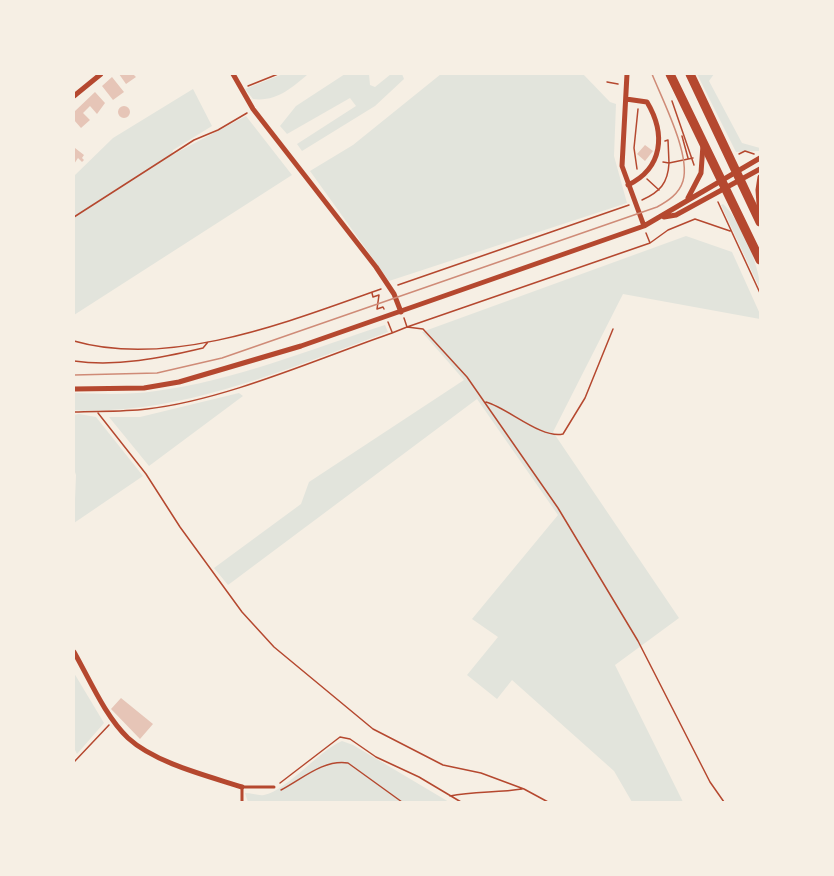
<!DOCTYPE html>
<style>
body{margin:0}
#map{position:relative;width:834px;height:876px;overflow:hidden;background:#f6efe4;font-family:Arial,sans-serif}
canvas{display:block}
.frame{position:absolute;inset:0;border:75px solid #f6efe4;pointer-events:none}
</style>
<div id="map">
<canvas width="834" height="876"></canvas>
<div class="frame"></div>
</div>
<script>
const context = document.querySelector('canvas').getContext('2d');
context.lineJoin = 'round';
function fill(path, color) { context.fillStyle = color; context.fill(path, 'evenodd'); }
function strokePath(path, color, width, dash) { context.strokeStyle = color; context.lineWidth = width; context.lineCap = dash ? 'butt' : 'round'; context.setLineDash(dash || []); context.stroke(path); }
const green = new Path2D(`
 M283 74H308C292 88 276 102 253 99L245 89Z
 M345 74H369L370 85 375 87 391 74H402L404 79 375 106 302 151 297 144 356 106 350 98 287 134 280 126 296 106Z
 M441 74H583L610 102 616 104 614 156 627 203 389 281 310 171 353 145Z
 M697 74H714L709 81 742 143 760 148V151L736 152Z
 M193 89 212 126 173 150 172 155 246 116 292 175 74 315V176L113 138Z
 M723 204C739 218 761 268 760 289L721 205Z
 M686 236 732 252 760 314V319L623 294 553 432 679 618 615 665 683 802H632L614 771 512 680 497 699 467 675 498 637 472 619 558 515 477 399 228 585 214 568 301 504 309 482 464 380 422 332Z
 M385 325 388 332C302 363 215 401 124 409 106 410 91 412 74 410V393C101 394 129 395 156 391 234 381 311 349 385 325Z
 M239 393 243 396 149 466 109 417H140Z
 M79 414 96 417 143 476 74 523 76 475 74 469V415Z
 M74 673 104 723 77 754 74 748Z
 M342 741 353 745 449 802H248L245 793C251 793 259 796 264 795 288 790 318 751 342 741Z`);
const building = new Path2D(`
 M119 74H133L136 77 126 84Z
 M112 77 124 92 113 100 102 86Z
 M95 92 105 103 97 114 90 106 83 113 90 120 81 128 74 120V112Z
 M118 112a6 6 0 1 1 12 0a6 6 0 1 1-12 0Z
 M645 145 653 151 645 161 637 154Z
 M75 148 84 155 82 158 84 160 82 162 78 158 74 164Z
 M121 698 153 724 140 739 111 709Z`);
const path = new Path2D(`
 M607 82 618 84
 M248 86 278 74
 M672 101 694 165
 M682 136 688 158
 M739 154 745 151 754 154
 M663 162 669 163 668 140 665 141
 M637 169 634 148 638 109
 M647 179 659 190
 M642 200C660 192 668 183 669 163L693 158
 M718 202 760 293
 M74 217 194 140 218 130 247 113
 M646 233 650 243 668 230 695 219 730 231
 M650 243 407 327 423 329 467 377 558 508 638 641 710 782 724 802
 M398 285 629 205
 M372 293 373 297 379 295 377 309 383 307 384 309
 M388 322 392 332
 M74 341C171 369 290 321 381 289
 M74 361C117 367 161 358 203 348L208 342
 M486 402C508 408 541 439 563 434L585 398 613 329
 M74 412C98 411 122 412 147 409 225 400 317 359 392 333L407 327 404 318
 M98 413 146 474 180 527 242 612 274 647 373 729 443 765 481 773 524 789 548 802
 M74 472V481
 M74 762 109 725
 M280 783 340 737 350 739 376 757 419 777 461 802
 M281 790C302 779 324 759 348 763L402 802
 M450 796C473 791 497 793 522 789`);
const service = new Path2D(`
 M242 802V787H274`);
const minor = new Path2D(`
 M233 74 253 109 376 267 394 294 401 312
 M627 74 622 166 644 226
 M74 96 101 74
 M626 99 647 102C666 134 663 168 628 185
 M688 198 701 173 703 145
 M664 217 676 215 760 169
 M760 218 758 190 760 177
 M74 389 144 388 179 382 301 346 644 226 760 158
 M74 652C90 680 105 716 128 738 155 763 208 776 242 787`);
const primary = new Path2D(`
 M670 74 760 260
 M690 74 760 222`);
const tram = new Path2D(`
 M74 375 157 373 222 358 657 207C668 201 679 194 683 181 691 155 662 99 652 74`);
fill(green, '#e2e4dc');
fill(building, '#e6c5b7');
strokePath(path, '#b5482f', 1.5);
strokePath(service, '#b5482f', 3);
strokePath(minor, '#b5482f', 5);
strokePath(primary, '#b5482f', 9);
strokePath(tram, '#cf8b77', 1.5);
</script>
